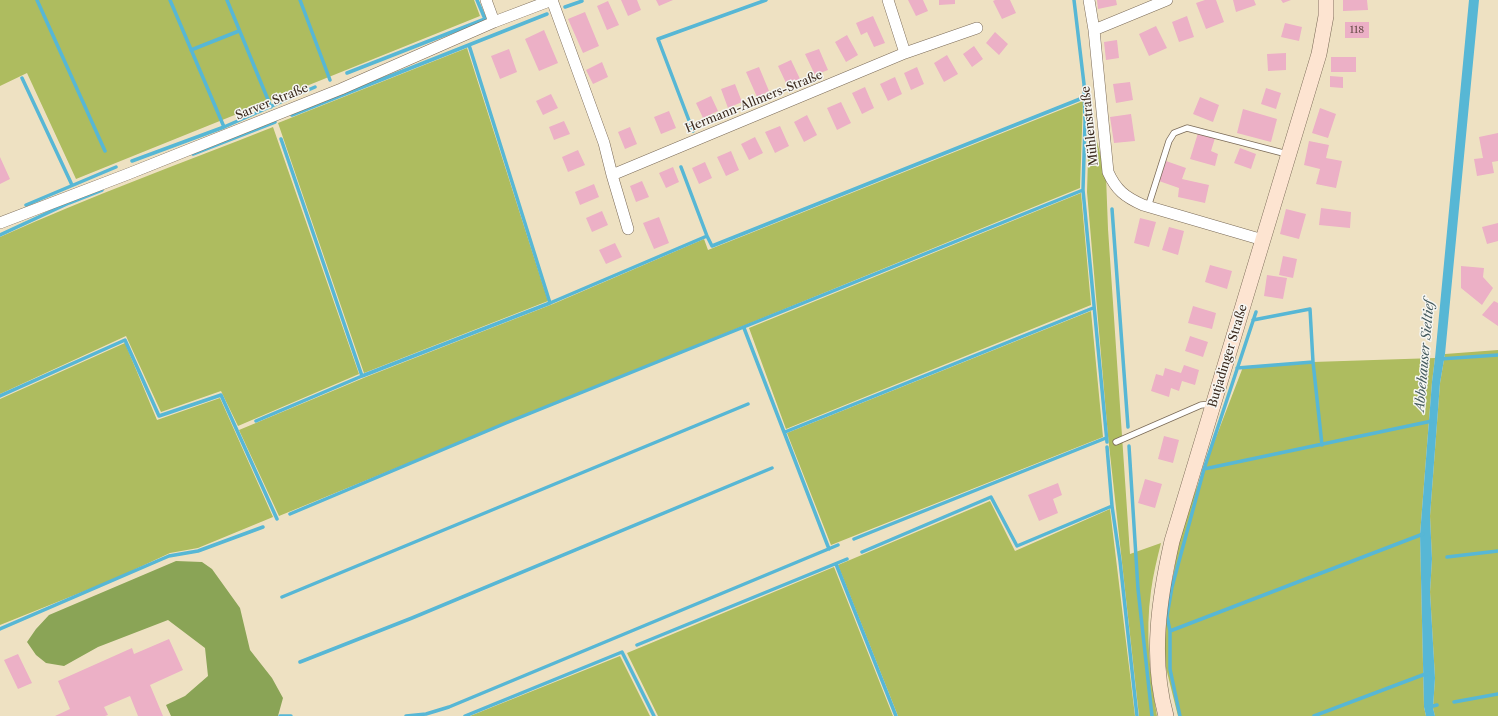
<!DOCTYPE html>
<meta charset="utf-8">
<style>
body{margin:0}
canvas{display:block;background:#eee1c2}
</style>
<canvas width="1498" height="716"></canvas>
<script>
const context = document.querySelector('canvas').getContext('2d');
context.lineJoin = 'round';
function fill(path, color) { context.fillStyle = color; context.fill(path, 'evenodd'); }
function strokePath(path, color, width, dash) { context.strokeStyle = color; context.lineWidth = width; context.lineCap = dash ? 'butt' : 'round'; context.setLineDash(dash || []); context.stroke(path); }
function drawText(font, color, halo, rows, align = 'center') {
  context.font = font + ' "Libre Caslon Text",serif'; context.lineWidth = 3; context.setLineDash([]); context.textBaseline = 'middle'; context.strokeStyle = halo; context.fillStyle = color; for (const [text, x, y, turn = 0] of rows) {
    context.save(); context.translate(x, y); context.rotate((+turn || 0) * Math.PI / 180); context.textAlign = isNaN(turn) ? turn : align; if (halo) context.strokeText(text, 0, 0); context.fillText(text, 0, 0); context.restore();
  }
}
const green = new Path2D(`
 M0 0H474L480 16 76 179 27 73 0 86Z
 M467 48 548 301 364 373 278 123Z
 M1083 101 1080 188 279 516 239 430 366 377 553 304 704 239 708 250Z
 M1089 126H1093L1106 176 1108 229 1130 554 1161 543C1157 559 1153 575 1151 591 1145 633 1150 675 1157 716H1139L1108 436 1087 192Z
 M273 127 359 374 238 426 221 391 161 412 126 336 0 394V237C89 197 182 163 273 127Z
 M1081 193 1091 305 786 429 749 328Z
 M1091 311 1103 437 831 545 787 433Z
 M125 343 157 420 220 398 273 517 198 548 170 553 112 580 0 625V399Z
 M1498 350V716H1435L1433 708 1435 678 1430 592 1432 559 1430 516 1440 383 1445 354Z
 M1435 358 1432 382 1420 535 1424 707 1426 716H1178L1162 652 1180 531 1243 367 1313 362Z
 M990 501 1015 551 1110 509 1135 716H898L838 565Z
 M834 567 893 716H658L627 653Z
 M620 656 650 716H470Z`);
const forest = new Path2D(`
 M176 561 202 562 212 569 240 608 250 650 272 678 283 698 278 716H171L166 705 185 696 208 676 205 648 168 620 98 647 64 666 46 663 36 655 27 642 36 629 49 615Z`);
const water = new Path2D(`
 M1469 0H1479L1445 354 1440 383 1430 516 1432 559 1430 592 1435 678 1433 708 1435 716H1426L1424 707 1420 535 1432 382 1435 358Z`);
const stream = new Path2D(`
 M37 0 105 151
 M170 0 224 127
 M227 0 271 107
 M300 0 330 80
 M1074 0 1084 84 1085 122 1083 190 1107 442
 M565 7 582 1
 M469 45 550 303
 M191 50 239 31
 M347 73 485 19 477 0
 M22 78 72 185
 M292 115 547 14
 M693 131 658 39 766 0
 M281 139 362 376
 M193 154 275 122
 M132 161 224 127 315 87
 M681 167 707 236
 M26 205 116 167
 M1112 209 1128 427
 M0 235 69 203 102 190
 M1253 320 1310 309 1313 362 1322 445
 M744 328 829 549
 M1440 359 1498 355
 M1237 368 1313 362
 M0 396 125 340 159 416 221 395 277 519
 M256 421 362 376 550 303 707 236 712 246 1085 97
 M785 432 1093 308
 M1129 446 1138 589 1152 716
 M1107 447 1112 506 1120 561 1137 716
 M1204 469 1432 421
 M290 514 506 423 1083 190
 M854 539 1106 438
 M862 552 991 497 1017 546 1112 506
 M1447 557 1498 551
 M836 564 896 716
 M282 597 748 404
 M0 629 169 556 198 551 263 527
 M1170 631 1423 534
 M637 645 847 559
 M300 662 412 618 772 468
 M1454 702 1498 694
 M1429 707 1437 705
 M280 716H291
 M406 716 426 714 449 707 838 545
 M465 716 622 652 654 716
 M1180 716 1170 669V631L1167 616 1172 587 1204 469 1256 312
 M1314 716 1428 673`);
const building = new Path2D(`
 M621 0H637L641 10 628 16Z
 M656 0H673L659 6Z
 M908 0H923L928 11 916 16Z
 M939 0H955V4L939 5Z
 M995 0H1010L1016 13 1002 19 993 1Z
 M1097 0H1116L1117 5 1098 9Z
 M1205 0H1216L1224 22 1206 29 1196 3Z
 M1233 0H1254L1256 5 1236 12Z
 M1281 0H1291L1283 3Z
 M1343 0H1367L1368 10 1343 11Z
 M608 1 619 25 607 30 597 6Z
 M585 12 599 46 583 53 568 19Z
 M873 16 885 43 874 47 867 32 861 35 856 23Z
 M1187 16 1194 37 1179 42 1172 22Z
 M1345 22H1369V38H1345Z
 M1285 23 1302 27 1299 41 1281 37Z
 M1156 26 1167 48 1149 56 1139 34Z
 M544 30 558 63 539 71 525 39Z
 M995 32 1008 44 999 55 986 43Z
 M847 35 858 55 846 62 835 42Z
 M1117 40 1119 58 1106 60 1104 42Z
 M974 46 983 59 972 67 963 54Z
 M509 49 517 72 500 79 491 56Z
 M819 49 828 70 815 75 805 54Z
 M1286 53V70L1268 71 1267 54Z
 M947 55 958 74 944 82 934 63Z
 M1331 57H1356V72H1331Z
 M791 60 800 79 787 85 778 66Z
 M602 62 608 77 593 84 586 70Z
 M759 67 769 91 757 97 746 72Z
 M917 67 924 84 911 90 904 73Z
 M1330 76 1343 77V88L1330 87Z
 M895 77 902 94 888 101 880 84Z
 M1130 82 1133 100 1116 103 1113 84Z
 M735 84 742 102 728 108 721 89Z
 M865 87 874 108 862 114 852 93Z
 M1266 88 1281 93 1276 109 1261 104Z
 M551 94 558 108 543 115 536 101Z
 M711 96 718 111 703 118 696 103Z
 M1200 97 1219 105 1213 122 1193 114Z
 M841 102 851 123 837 130 827 108Z
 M1320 108 1336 114 1328 138 1312 133Z
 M1243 109 1277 119 1271 142 1237 133Z
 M669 111 676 128 661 134 654 117Z
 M1131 114 1135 141 1114 143 1110 117Z
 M807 115 817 135 804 142 794 122Z
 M564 121 570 134 554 140 549 127Z
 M780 126 789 146 775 153 765 132Z
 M630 127 637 144 625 149 618 132Z
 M1198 133 1215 138 1211 151 1218 154 1215 166 1190 159Z
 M1498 133V161L1492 162 1494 173 1477 176 1474 159 1483 158 1479 137Z
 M755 137 763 153 749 160 741 144Z
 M1309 141 1329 145 1326 158 1342 161 1336 188 1316 184 1320 169 1304 165Z
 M1240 148 1256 154 1251 169 1234 163Z
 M578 150 585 165 568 172 562 157Z
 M731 151 739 170 726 176 717 157Z
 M0 157 10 179 0 184Z
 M1166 161 1186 168 1182 179 1209 185 1205 203 1178 197 1179 188 1159 181Z
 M705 162 712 178 699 184 692 168Z
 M673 167 679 182 666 188 659 173Z
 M642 181 649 197 636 202 630 186Z
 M594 184 599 197 580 205 575 192Z
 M1321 208 1351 212 1350 228 1319 225Z
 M1286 209 1306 214 1299 239 1280 234Z
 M602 211 608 225 592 232 586 218Z
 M659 217 669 243 654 249 643 223Z
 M1140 218 1156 222 1149 247 1134 243Z
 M1498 223V241L1487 244 1482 227Z
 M1169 227 1184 231 1178 255 1162 250Z
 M615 243 622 257 606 264 599 250Z
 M1283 256 1297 259 1293 278 1279 275Z
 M1210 265 1232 271 1227 289 1205 282Z
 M1461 266 1484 268 1483 277 1493 288 1482 305 1461 288Z
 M1267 275 1287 278 1283 299 1264 296Z
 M1494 301 1498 303V326L1482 315Z
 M1193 306 1216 313 1212 329 1188 323Z
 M1190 336 1208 342 1203 357 1185 351Z
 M1184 365 1199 370 1195 385 1182 381 1179 391 1171 388 1169 397 1151 391 1156 374 1163 376 1165 368 1181 373Z
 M1164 436 1179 440 1173 463 1158 459Z
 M1145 479 1162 484 1155 508 1138 503Z
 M1058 483 1062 495 1053 499 1058 513 1039 521 1028 495Z
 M169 639 183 670 150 685 163 716H138L130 696 104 707 108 715 105 716H55L70 709 58 681 132 648 134 654Z
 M18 654 32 683 18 689 4 660Z`);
const lane = new Path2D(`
 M1148 207 1169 141 1174 133 1187 128 1287 154
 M1116 442 1201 405 1212 404`);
const street = new Path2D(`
 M486 0 494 22
 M552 0 604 143 612 175 628 229
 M888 0 905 53
 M1089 0 1094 30 1108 172C1116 190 1125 197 1143 205L1263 240
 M1094 30 1167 0
 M612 175 905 53 977 28
 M0 223 128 174 341 89 494 22 552 0`);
const secondary = new Path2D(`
 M1166 716C1150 658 1159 599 1172 541L1319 54 1326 16V0`);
const numberNames = [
 ["118",1357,30]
];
const streetNames = [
 ["Sarver Straße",272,102,-22],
 ["Hermann-Allmers-Straße",754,102,-22],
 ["Mühlenstraße",1090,126,-96],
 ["Butjadinger Straße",1228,356,-73]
];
const waterNames = [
 ["Abbehauser Sieltief",1425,356,-85]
];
fill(green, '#aebc5f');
fill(forest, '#8aa456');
fill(water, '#57b7d5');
strokePath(stream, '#57b7d5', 3.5);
fill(building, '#ecb0c6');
strokePath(lane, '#7a6a57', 7);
strokePath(street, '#7a6a57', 12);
strokePath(secondary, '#7a6a57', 16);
strokePath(lane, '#fff', 5.5);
strokePath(street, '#fff', 11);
strokePath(secondary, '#fde4d1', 15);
drawText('10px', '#674c48', null, numberNames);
drawText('12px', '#3b2a1e', '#f6f6f2', streetNames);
drawText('italic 13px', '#455b5e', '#f6f6f2', waterNames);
</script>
